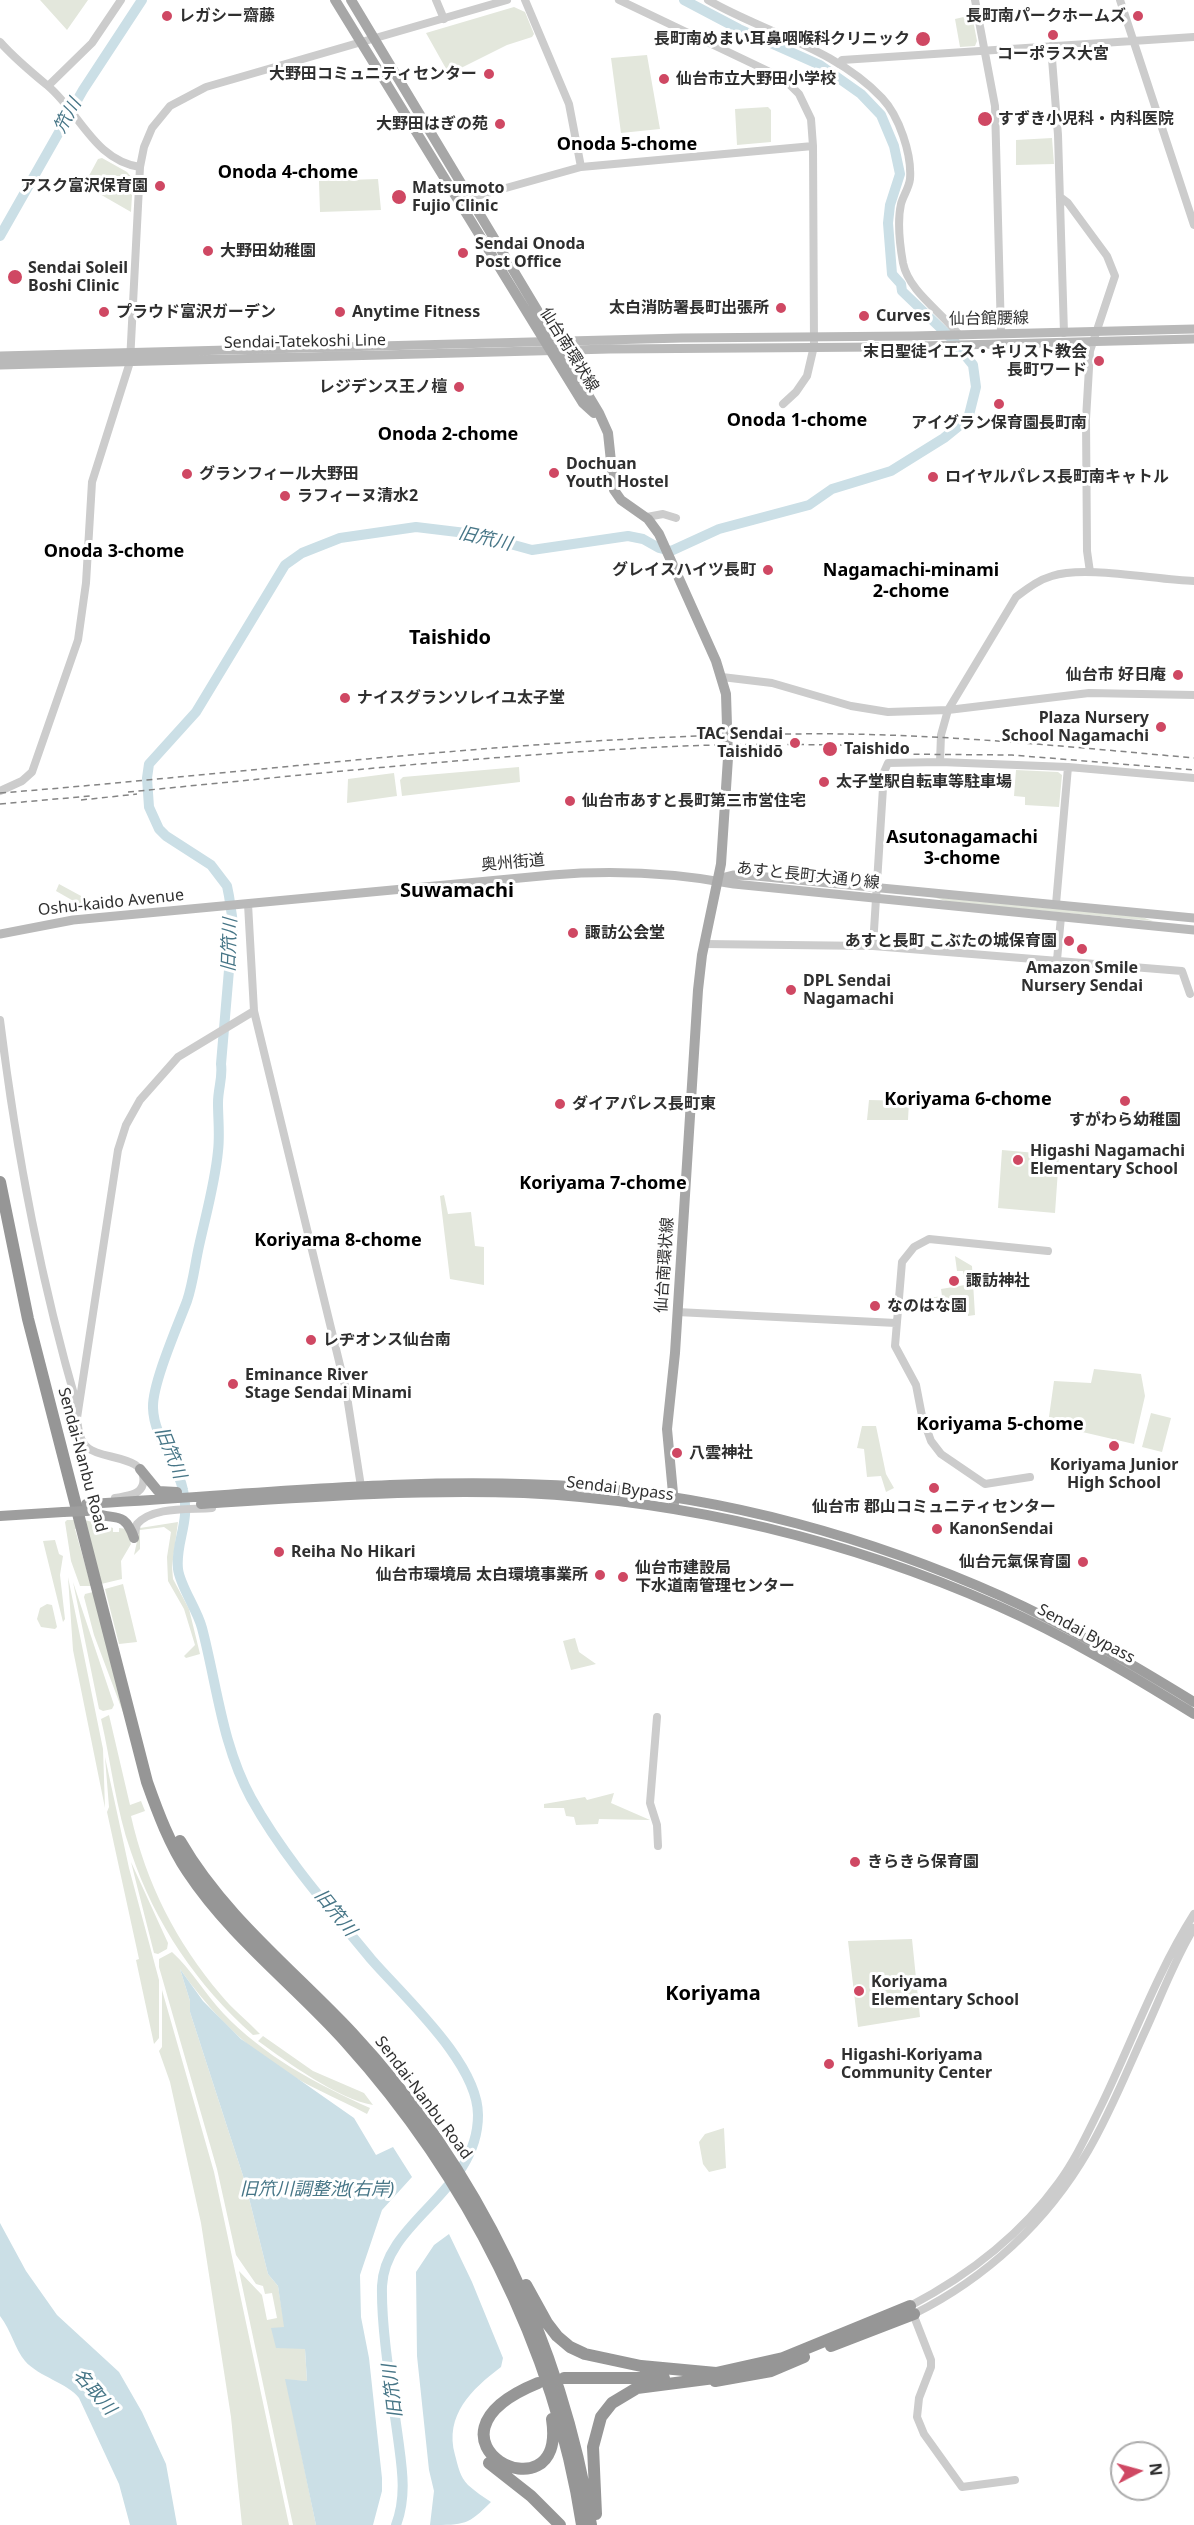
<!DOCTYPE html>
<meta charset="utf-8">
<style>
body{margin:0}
#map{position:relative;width:1194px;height:2525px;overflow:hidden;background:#fff;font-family:"Noto Sans",sans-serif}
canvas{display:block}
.north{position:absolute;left:1110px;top:2441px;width:60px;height:60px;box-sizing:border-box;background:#fff;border:2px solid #acacac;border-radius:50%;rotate:84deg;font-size:16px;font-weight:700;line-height:24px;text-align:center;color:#2f2f2f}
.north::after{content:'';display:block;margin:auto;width:21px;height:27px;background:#cf4863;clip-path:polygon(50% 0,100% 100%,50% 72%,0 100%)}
</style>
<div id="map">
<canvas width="1194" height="2525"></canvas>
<div class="north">N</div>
</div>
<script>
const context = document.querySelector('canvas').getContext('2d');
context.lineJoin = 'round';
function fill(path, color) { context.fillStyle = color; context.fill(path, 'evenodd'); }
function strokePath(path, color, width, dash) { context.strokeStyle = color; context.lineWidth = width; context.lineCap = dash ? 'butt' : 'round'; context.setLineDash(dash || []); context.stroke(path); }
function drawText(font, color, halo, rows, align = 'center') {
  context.font = font + ' "Noto Sans","Noto Sans JP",sans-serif'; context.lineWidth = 6; context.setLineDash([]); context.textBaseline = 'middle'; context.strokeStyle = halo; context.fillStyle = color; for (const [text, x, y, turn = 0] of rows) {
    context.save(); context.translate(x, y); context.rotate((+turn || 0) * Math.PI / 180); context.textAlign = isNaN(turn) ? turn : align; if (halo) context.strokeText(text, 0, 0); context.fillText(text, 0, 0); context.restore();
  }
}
const green = new Path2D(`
 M40 0H88L67 30Z
 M514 7 525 12 534 34 532 37 507 45 449 74 426 33Z
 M972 15 977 41 975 46 960 47 955 19Z
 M647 55 660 129 621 133 611 58Z
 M768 107 771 110V142L737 145 735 109Z
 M1052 138 1054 164 1016 165V140Z
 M102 158 127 172 133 179 131 212 84 185 98 159Z
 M378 179 381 210 320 212 319 181Z
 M519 767 520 782 402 796 400 780 403 777Z
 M1016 770 1058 772 1062 775 1059 807 1025 805V797L1014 796Z
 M394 773 397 796 347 803 348 779Z
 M59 884 105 909V910L91 911 56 891Z
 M933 897 1142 917 1153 921 949 902Z
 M869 1100 909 1101 908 1120H867Z
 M1002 1150 1059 1155 1055 1213 998 1208Z
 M444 1195 448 1214 471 1212 475 1246 484 1247V1285L450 1279 440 1196Z
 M955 1256 972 1266 975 1315 968 1316 966 1300H942L932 1307 929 1298 942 1296 941 1289 965 1285 963 1271H957Z
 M1094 1369 1141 1374 1145 1396 1134 1444 1048 1424 1054 1381 1091 1383Z
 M1151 1413 1171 1418 1162 1452 1142 1447Z
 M862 1426H876L886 1474 894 1488 886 1492 881 1476 867 1477 864 1449 857 1448Z
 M67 1520H76L79 1528 75 1529 91 1586H80L71 1561 65 1522Z
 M85 1520 113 1528V1532H119V1528L127 1529 131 1544 121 1561 122 1579 101 1584Z
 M178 1522 172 1567 173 1579 189 1609 200 1654 186 1658 184 1656 195 1645 184 1609 168 1581 167 1557 171 1532 164 1527 140 1530V1549L134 1555 140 1528Z
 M55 1540 59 1554 63 1556 60 1575 65 1619 63 1622 43 1541Z
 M68 1577 103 1749 105 1808 73 1650Z
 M73 1582 114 1705 112 1709 103 1711 99 1709Z
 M123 1584 137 1642 119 1644 105 1589Z
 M93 1592 127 1723 94 1635 84 1597 85 1594Z
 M47 1604 52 1605 57 1627 55 1629 41 1627 37 1619 40 1608Z
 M575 1638 579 1652 596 1664 571 1670 563 1641Z
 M109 1715 130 1805 141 1801 145 1811 131 1816C146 1883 176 1942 221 1995 232 2009 247 2020 260 2034L253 2035C197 1985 155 1924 131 1852 116 1810 111 1762 101 1719Z
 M105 1757 129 1868 159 1980V2038L154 2044 136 1960 139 1959 107 1812 109 1807Z
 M614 1793 611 1803 650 1820 599 1819 598 1824 576 1825 574 1817 566 1816 564 1808H544V1804L585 1797 587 1800Z
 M131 1862 168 1943 167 1949 158 1954 154 1953Z
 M912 1939 920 2017 858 2027 848 1941Z
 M172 1952C191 1969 205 1994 223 2013 264 2056 316 2084 370 2108L367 2114C337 2098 302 2084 273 2064 236 2038 206 2006 180 1969L190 2001V2012L245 2182 268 2274 278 2286 285 2328 305 2349 307 2381 286 2380 316 2525H293L239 2271 262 2295 267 2320 277 2318 272 2293 265 2294 263 2286 256 2284 236 2255 217 2169 159 1967V1959Z
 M162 1990 214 2172 289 2525H242L231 2417 201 2223 170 2082 159 2051 162 2047Z
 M263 2036 313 2071 364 2093 373 2105C338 2099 287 2062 258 2041Z
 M724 2128 726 2168 709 2172 703 2164 699 2142 705 2134Z`);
const water = new Path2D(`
 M180 1969 203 2001 241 2039 354 2118 376 2155 393 2147 412 2177 382 2210 360 2275 361 2317 369 2358 382 2478V2491L373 2525H316L285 2379 307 2381 305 2349 276 2348 271 2328 284 2327 278 2286 268 2274 245 2182 190 2012V2001Z
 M0 2223 26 2271 57 2315 119 2372 142 2412 166 2464 177 2525H130L119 2484 79 2398C68 2383 39 2377 25 2361 15 2349 11 2330 0 2316Z
 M449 2234 472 2282 503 2358 501 2367C472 2389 444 2415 455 2455 458 2466 460 2477 468 2485 475 2491 483 2497 491 2502 468 2525 465 2525 430 2525L434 2491 429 2470 417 2356 416 2272 434 2245Z`);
const river = new Path2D(`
 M0 236 83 90 142 0
 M396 2525C407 2496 402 2468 398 2438 392 2393 381 2330 382 2286 385 2220 478 2192 478 2115 478 2063 404 1997 371 1959 329 1908 283 1856 251 1798 222 1745 217 1685 202 1628 197 1609 180 1586 178 1569 175 1542 191 1522 183 1490 177 1461 154 1438 153 1408 152 1384 178 1325 187 1301 193 1283 195 1264 199 1246 206 1214 215 1183 218 1151 220 1135 218 1119 218 1103 218 1088 223 1078 221 1064L233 923 229 896 227 886 211 865 166 836 159 829 149 807 147 778 149 764 196 712 285 565 302 553 340 538 416 527 474 534 532 550 628 536 643 539 659 548 671 551 719 529 809 505 832 489 891 471 944 438 965 421 969 415 976 387 973 365 952 339 902 291 901 284 892 274 888 223 890 205 900 174 894 146 881 115 861 94 820 65 739 29 684 0`);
const tertiary = new Path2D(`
 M436 0 444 19
 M525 0 569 104 581 167
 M619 0 768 71 790 85 799 94 811 119 813 146 814 346 807 376 796 392 783 404
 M708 0C765 33 835 48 882 98 899 116 912 154 910 179 909 188 903 196 901 204 897 222 900 246 903 263 909 292 942 312 959 335
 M975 0 995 106 1001 334
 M1120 0 1194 225
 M0 42C15 59 31 72 48 86 80 113 94 160 140 167
 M1051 46 1058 135 1064 333
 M839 64 842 60 1194 37
 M48 86 92 43 121 0
 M1060 197 1068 203 1107 256 1115 276 1090 351 1086 419 1087 551 1090 572
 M470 198 581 167 813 146
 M647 517 663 514 676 518
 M722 677 772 683 851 706 888 712 948 710 1089 693 1194 695
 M940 762 941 735 948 710 1016 597C1027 589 1038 580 1052 576 1085 565 1156 580 1194 581
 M0 791 22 781 32 772 78 640 86 583 92 482 130 362 140 167 144 147 152 128 170 106 206 87 507 0
 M248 904 254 1011 346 1390 362 1493
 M1056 904 1068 767
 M704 944 873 946 1182 971 1190 994
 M873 946 884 772 888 763 940 762 1068 767 1194 778
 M1057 960 1061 917
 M0 1020C16 1151 40 1278 77 1405
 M677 1312 896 1323
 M1030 1477 985 1484 941 1454 931 1441 922 1416 916 1385 895 1346 902 1262 914 1247 929 1239 1048 1251
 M115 1498C125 1496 140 1496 143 1484 149 1455 102 1460 88 1448 79 1441 78 1428 77 1418L118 1150 126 1125 140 1100 178 1057 254 1011
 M134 1537 137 1524C153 1506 190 1510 212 1508
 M657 1717 650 1803 657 1825 658 1846
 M914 2314C986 2278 1047 2222 1088 2151 1111 2112 1128 2068 1147 2027 1162 1994 1175 1959 1194 1928
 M1015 2480 962 2487 924 2434 917 2417 919 2398 931 2367V2360L910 2306C969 2275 1020 2236 1059 2182 1076 2159 1088 2132 1101 2106 1132 2042 1156 1974 1194 1914`);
const secondary = new Path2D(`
 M0 356 682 338 913 336 1194 329
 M0 365 610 349 881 347 1194 339
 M717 879 733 875 756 876 1194 918
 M0 934 73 920 552 875C613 870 675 873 734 884L1194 930`);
const primary = new Path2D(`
 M335 0 560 366 583 403 594 413
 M351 0 599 413 608 433 614 490 621 500 648 519 659 534 716 661 726 694 728 758 721 864 702 955 698 990 675 1353 667 1429 674 1504`);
const trunk = new Path2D(`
 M140 1469 158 1491 177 1492
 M86 1504C252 1495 417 1475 583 1487 726 1497 871 1538 1001 1596 1068 1626 1132 1664 1194 1702
 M201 1504C308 1497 417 1489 524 1493 687 1501 849 1540 998 1606 1066 1636 1131 1675 1194 1714
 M92 1511C112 1523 123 1507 134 1538
 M0 1516 63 1512`);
const motorway = new Path2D(`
 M0 1182 28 1319 147 1782C158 1813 170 1845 188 1872 231 1937 295 1985 346 2042 466 2175 555 2346 582 2525
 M180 1841C223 1916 294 1971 352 2033 477 2167 562 2344 591 2525
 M526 2285 547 2323 557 2336 570 2347 585 2354 641 2366 716 2373 783 2358 910 2306
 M831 2346 914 2314
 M564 2378H664
 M715 2381 771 2371 804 2357
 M538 2383C401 2439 568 2524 552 2419
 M489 2463 531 2496 560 2525
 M596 2514 593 2447 601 2417 612 2403 637 2388 722 2377`);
const rail = new Path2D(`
 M882 754 1012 755 1194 770
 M128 792C313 774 499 754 684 746 755 743 826 745 897 746
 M0 793C264 772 526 736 792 734 926 732 1061 746 1194 758
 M81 800 137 794
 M0 804 90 796`);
const trunkBridge = new Path2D(`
 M63 1512 87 1511`);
const markers = [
 [167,16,6,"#cf4863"],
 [1138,16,6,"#cf4863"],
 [1053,35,6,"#cf4863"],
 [923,39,8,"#cf4863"],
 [489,74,6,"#cf4863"],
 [664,79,6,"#cf4863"],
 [985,119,8,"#cf4863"],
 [500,124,6,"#cf4863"],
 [160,186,6,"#cf4863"],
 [399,197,8,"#cf4863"],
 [208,251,6,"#cf4863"],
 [463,253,6,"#cf4863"],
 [15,277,8,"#cf4863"],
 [781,308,6,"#cf4863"],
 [104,312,6,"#cf4863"],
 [340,312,6,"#cf4863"],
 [864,316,6,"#cf4863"],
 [1099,361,6,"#cf4863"],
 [459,387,6,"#cf4863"],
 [999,404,6,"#cf4863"],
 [554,473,6,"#cf4863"],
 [187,474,6,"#cf4863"],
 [933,477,6,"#cf4863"],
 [285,496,6,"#cf4863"],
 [768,570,6,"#cf4863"],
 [1178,675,6,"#cf4863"],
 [345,698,6,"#cf4863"],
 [1161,727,6,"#cf4863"],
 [795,743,6,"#cf4863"],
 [830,749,8,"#cf4863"],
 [824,782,6,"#cf4863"],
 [570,801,6,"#cf4863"],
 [573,933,6,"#cf4863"],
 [1069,941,6,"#cf4863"],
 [1082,949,6,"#cf4863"],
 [791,990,6,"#cf4863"],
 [1125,1101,6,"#cf4863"],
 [560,1104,6,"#cf4863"],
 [1018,1160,6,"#cf4863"],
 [954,1281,6,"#cf4863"],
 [875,1306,6,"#cf4863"],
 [311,1340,6,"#cf4863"],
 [233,1384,6,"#cf4863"],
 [1114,1446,6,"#cf4863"],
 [677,1453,6,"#cf4863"],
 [934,1488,6,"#cf4863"],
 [937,1529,6,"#cf4863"],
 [279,1552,6,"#cf4863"],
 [1083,1562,6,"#cf4863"],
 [600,1575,6,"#cf4863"],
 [623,1577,6,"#cf4863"],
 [855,1862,6,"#cf4863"],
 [859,1991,6,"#cf4863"],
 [829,2064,6,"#cf4863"]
];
const poiNames = [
 ["レガシー齋藤",179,16],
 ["長町南パークホームズ",1126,16,"right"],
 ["長町南めまい耳鼻咽喉科クリニック",910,39,"right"],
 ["コーポラス大宮",1053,54,"center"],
 ["大野田コミュニティセンター",477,74,"right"],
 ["仙台市立大野田小学校",676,79],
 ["すずき小児科・内科医院",998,119],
 ["大野田はぎの苑",488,124,"right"],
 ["アスク富沢保育園",148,186,"right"],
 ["Matsumoto",412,188],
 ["Fujio Clinic",412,206],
 ["Sendai Onoda",475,244],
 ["Post Office",475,262],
 ["大野田幼稚園",220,251],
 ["Sendai Soleil",28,268],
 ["Boshi Clinic",28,286],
 ["太白消防署長町出張所",769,308,"right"],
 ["プラウド富沢ガーデン",116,312],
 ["Anytime Fitness",352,312],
 ["Curves",876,316],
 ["末日聖徒イエス・キリスト教会",1087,352,"right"],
 ["長町ワード",1087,370,"right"],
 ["レジデンス王ノ檀",447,387,"right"],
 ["アイグラン保育園長町南",999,423,"center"],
 ["Dochuan",566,464],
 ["Youth Hostel",566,482],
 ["グランフィール大野田",199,474],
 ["ロイヤルパレス長町南キャトル",945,477],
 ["ラフィーヌ清水2",297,496],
 ["グレイスハイツ長町",756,570,"right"],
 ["仙台市 好日庵",1166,675,"right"],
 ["ナイスグランソレイユ太子堂",357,698],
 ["Plaza Nursery",1149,718,"right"],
 ["School Nagamachi",1149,736,"right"],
 ["TAC Sendai",783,734,"right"],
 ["Taishidō",783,752,"right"],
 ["Taishido",844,749],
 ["太子堂駅自転車等駐車場",836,782],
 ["仙台市あすと長町第三市営住宅",582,801],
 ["諏訪公会堂",585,933],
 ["あすと長町 こぶたの城保育園",1057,941,"right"],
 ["Amazon Smile",1082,968,"center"],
 ["Nursery Sendai",1082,986,"center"],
 ["DPL Sendai",803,981],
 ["Nagamachi",803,999],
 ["ダイアパレス長町東",572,1104],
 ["すがわら幼稚園",1125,1120,"center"],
 ["Higashi Nagamachi",1030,1151],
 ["Elementary School",1030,1169],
 ["諏訪神社",966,1281],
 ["なのはな園",887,1306],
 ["レヂオンス仙台南",323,1340],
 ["Eminance River",245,1375],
 ["Stage Sendai Minami",245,1393],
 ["八雲神社",689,1453],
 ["Koriyama Junior",1114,1465,"center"],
 ["High School",1114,1483,"center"],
 ["仙台市 郡山コミュニティセンター",934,1507,"center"],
 ["KanonSendai",949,1529],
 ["Reiha No Hikari",291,1552],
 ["仙台元氣保育園",1071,1562,"right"],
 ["仙台市建設局",635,1568],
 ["下水道南管理センター",635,1586],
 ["仙台市環境局 太白環境事業所",588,1575,"right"],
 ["きらきら保育園",867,1862],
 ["Koriyama",871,1982],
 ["Elementary School",871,2000],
 ["Higashi-Koriyama",841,2055],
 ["Community Center",841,2073]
];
const streetNames = [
 ["仙台館腰線",989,319,-1],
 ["Sendai-Tatekoshi Line",305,342,-1],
 ["仙台南環状線",569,350,58],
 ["奥州街道",513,863,-5],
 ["あすと長町大通り線",808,876,6],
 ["Oshu-kaido Avenue",111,903,-6],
 ["仙台南環状線",665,1265,-86],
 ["Sendai-Nanbu Road",82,1460,75],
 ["Sendai Bypass",620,1489,7],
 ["Sendai Bypass",1086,1634,28],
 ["Sendai-Nanbu Road",423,2098,53]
];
const waterNames = [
 ["笊川",68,116,-61],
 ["旧笊川",485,539,13],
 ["旧笊川",230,945,-88],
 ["旧笊川",170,1453,68],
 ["旧笊川",335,1913,51],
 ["旧笊川調整池(右岸)",317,2190],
 ["旧笊川",393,2391,-97],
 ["名取川",94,2392,49]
];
const neighbourhoodNames = [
 ["Onoda 5-chome",627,145],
 ["Onoda 4-chome",288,173],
 ["Onoda 1-chome",797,421],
 ["Onoda 2-chome",448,435],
 ["Onoda 3-chome",114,552],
 ["Nagamachi-minami",911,571],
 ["2-chome",911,592],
 ["Asutonagamachi",962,838],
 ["3-chome",962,859],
 ["Koriyama 6-chome",968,1100],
 ["Koriyama 7-chome",603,1184],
 ["Koriyama 8-chome",338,1241],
 ["Koriyama 5-chome",1000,1425]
];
const quarterNames = [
 ["Taishido",450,638],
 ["Suwamachi",457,891],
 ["Koriyama",713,1994]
];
fill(green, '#e3e7dc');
fill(water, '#cbdfe6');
strokePath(river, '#cbdfe6', 10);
strokePath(tertiary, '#ccc', 8);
strokePath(secondary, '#b9b9b9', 9);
strokePath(primary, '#a7a7a7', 10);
strokePath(trunk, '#9e9e9e', 10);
strokePath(motorway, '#969696', 12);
strokePath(rail, '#848484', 1.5, [6, 4.5]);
strokePath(trunkBridge, '#9e9e9e', 10);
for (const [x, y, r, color] of markers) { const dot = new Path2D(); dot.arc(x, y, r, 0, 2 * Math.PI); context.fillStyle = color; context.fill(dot); strokePath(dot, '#fff', 2); }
drawText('bold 16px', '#2f2f2f', '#fff', poiNames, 'left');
drawText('16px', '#2f2f2f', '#fff', streetNames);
drawText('italic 18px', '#477687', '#fff', waterNames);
drawText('bold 18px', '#000', '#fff', neighbourhoodNames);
drawText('bold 20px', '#000', '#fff', quarterNames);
</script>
